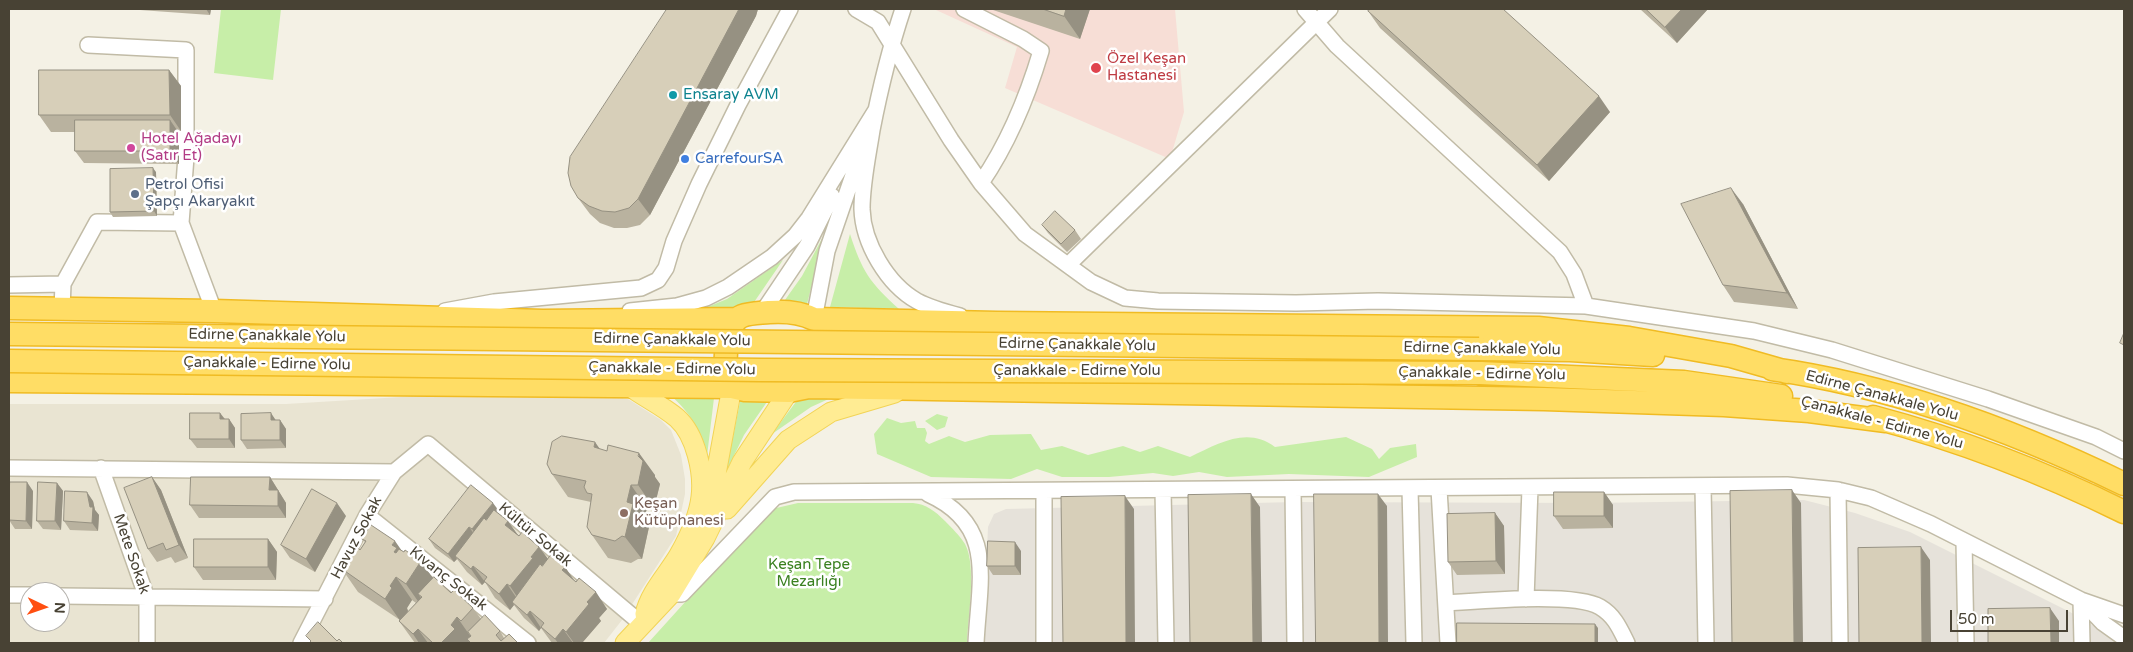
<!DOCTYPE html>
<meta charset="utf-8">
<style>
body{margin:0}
#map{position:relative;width:2133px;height:652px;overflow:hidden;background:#f4f1e5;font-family:"Varela Round",sans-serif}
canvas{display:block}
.frame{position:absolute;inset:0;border:10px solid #484234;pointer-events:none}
.north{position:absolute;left:20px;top:582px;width:50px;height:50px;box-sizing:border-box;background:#fff;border:1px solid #b6b3ae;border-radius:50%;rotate:93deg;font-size:14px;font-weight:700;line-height:20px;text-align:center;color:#484234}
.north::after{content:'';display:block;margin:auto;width:18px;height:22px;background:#ff4f11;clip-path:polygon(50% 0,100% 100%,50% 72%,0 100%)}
.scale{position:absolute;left:1950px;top:610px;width:118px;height:22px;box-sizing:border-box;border:2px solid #484234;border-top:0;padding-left:6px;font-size:15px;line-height:18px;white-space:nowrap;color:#484234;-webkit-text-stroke:4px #fff;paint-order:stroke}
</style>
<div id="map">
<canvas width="2133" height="652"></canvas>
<div class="frame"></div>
<div class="north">N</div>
<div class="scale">50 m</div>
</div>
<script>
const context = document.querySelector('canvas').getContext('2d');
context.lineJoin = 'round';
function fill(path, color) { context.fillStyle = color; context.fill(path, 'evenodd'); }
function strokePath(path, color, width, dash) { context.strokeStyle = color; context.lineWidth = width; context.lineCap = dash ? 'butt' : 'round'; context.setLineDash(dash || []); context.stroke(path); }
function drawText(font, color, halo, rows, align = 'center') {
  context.font = font + ' "Varela Round",sans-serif'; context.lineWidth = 5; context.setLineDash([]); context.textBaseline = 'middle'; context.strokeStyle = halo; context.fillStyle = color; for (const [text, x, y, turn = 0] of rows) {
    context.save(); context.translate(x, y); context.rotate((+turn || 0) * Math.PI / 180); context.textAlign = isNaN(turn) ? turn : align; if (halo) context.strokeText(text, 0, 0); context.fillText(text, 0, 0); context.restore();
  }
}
const residential = new Path2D(`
 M592 392 628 399 661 420 671 430 681 455 685 479V494L676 536 622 620 604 643H9V404H286L467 393ZM30 592H60V622H30Z`);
const industrial = new Path2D(`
 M1804 500 1855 513 1910 532 2070 612 2123 643H983L988 527 994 514 1006 509 1295 502 1589 503Z`);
const medical = new Path2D(`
 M939 9H1175L1184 112 1170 159 1005 88 1017 47 936 10Z`);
const green = new Path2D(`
 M221 9H281L273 80 214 73Z
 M825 233 806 308 780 307 802 276Z
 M850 234C862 271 870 283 899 309L830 307Z
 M783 260 748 311 700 310 727 299Z
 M670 395 714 398 707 456C700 430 691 413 670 395Z
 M741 397 769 399 744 435 726 472Z
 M833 397 811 407 772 434 798 399Z
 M937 414 948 417 945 427 937 430 925 421Z
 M887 418 901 423 915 421 917 428H925L927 433 925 441 929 444 949 436 965 442 990 435 1031 434 1041 450 1062 446 1088 455 1123 446 1140 452 1158 446 1190 457C1218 444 1247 426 1275 447L1346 437 1372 449 1379 459 1390 448 1416 444 1417 457 1369 477 1289 474 1227 477 1199 472 1173 476 1153 473 1109 477H1062L1037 469 1011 479 931 477 877 454 874 434Z
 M798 503H913C926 504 935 511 945 521 952 528 960 536 965 544 977 566 968 618 967 643H648L754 526 772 509Z`);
const minor = new Path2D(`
 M856 9 878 22 951 140 981 183 1025 234 1091 282 1125 298 1158 301 1296 303 1378 301 1586 306 1754 331 1832 350 1988 399 2096 437 2124 451
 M903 9C890 48 880 89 872 130 868 156 862 183 862 209 863 243 887 284 917 301 930 308 945 312 960 316
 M964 9 1023 39 1041 51C1027 98 1009 142 981 183
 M1305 9 1337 46 1560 252 1574 274 1586 306
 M88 45 186 50V157L181 223
 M1068 265 1330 9
 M9 285 63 284
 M62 309 63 284 97 222 181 223 214 311
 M445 311 494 302 641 288 658 280 666 268 674 241 699 184 738 105 790 9
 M630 311 677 306 706 298 728 287 772 257 795 236 809 218 876 110
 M762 313 807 246 832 196
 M814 319 827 251 861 152
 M9 468 394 472
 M101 468 147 598V643
 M1703 487 1706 643
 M1410 489 1414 643
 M1439 489 1448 643
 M1163 490 1166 643
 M1293 490 1295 643
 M1838 490 1840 643
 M1044 491V643
 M928 494C997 525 979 580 976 643
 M367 515 528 643
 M1964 541 1966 643
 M671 594H682L775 497 794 492 1787 485 1838 490 1871 498 1931 524 2081 600 2124 615
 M9 595H30
 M60 596 325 599
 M1526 599 1530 488
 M2081 600 2082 643
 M2082 601 2103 623 2124 638
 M1447 603C1480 601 1575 592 1600 607 1615 616 1620 629 1627 643
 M301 643 367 515 394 472 428 444 643 625`);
const major = new Path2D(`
 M629 386C644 397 663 406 677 418 696 435 704 473 701 497 699 515 688 539 679 555 668 574 650 592 645 614
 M703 507 714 485 732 387
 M727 509 788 440 831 412 895 393
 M625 643 671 594 705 538 742 462 789 391`);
const highway = new Path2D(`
 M9 308 214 311 543 321 736 319
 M1479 349 1570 350 1653 355
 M1772 369C1893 386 2015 431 2124 484
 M1480 373 1684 382 1781 396
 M9 381 732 387 745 390 789 391 809 387 1544 399 1724 405 1809 411 1886 421
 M732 387C730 380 726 372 726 365 725 351 727 322 742 316 750 313 760 313 769 312 784 311 800 312 814 319L997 323 1538 328 1629 338 1731 356 1787 372
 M1873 417C1960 440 2043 472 2124 512`);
const highwayBridge = new Path2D(`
 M9 334 1479 349
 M9 361 761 370 1480 373`);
const wall = new Path2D(`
 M126 9H211L210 15Z
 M667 9H758L756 16 650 215 640 225 627 228H614L600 223 590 214 578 198Z
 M990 9H1090L1080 39Z
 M1640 9H1708L1677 43Z
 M1368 11 1610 112 1549 181 1380 28Z
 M169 70 181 86V131H178L179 133V164L84 163 75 151V132H51L39 115Z
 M156 172 157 216 113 217 110 212Z
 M1743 204 1798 309 1734 302 1723 285Z
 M1042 225 1075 230 1081 239 1067 252 1048 233Z
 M220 413 225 419H229L235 428V448H197L190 439Z
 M276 420H280L286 429V448L247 449 241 440Z
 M600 449 655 475V477L660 484 654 508H647L644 520 649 527 642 559H638L631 563 608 558 592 535 591 502 568 497 552 474Z
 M152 477 161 490 188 558 175 563 171 557 157 562 148 549Z
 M270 477 286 503V518H199L190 505Z
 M57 483 63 491 61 530 43 529 37 521Z
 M33 491 32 529H15L9 520Z
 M1604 492 1613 505V528L1563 529 1554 516Z
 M93 501 95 510 99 515 98 531 70 530 64 521Z
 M499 511 498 513 518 535 539 547 548 559 565 567 574 581 607 609 599 618 601 621 582 643H552L541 628 539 631 524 618 514 605 510 610 495 598 485 582 482 585 467 572 457 559 454 562 435 548 429 539Z
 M1495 513 1504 526 1505 574 1457 575 1448 562Z
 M346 516 315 572 290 558 281 545Z
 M268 539 277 552 276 580H203L194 567Z
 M362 539 401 550 451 593 473 608 481 619 500 631 504 638 518 643H415L399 621 400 620 358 592 342 569 360 550 365 542ZM412 600 416 603 408 612 407 608Z
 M1021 551V575H993L987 566Z`);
const shadedWall = new Path2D(`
 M206 9H211L210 15Z
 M739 9H758L756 16 650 215 638 199Z
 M1066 9H1090L1080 39 1064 16Z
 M1682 9H1708L1677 43 1665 27Z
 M169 70 181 86V131L170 115Z
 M1599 96 1610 112 1549 181 1537 165Z
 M170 120 179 133V164L170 151Z
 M153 168 156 172 157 216 154 211Z
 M1731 188 1743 204 1798 309 1787 293Z
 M220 413 226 421 220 419Z
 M271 413 277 422 271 420Z
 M229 419 235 428V448L229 439Z
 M280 420 286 429V448L280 440Z
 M595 442 611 465 594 447Z
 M639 453 655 475V477L660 484 654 508 638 485Z
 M152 477 161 490 188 558 179 545Z
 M270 477 286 503V518L278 506 269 490Z
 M27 482 33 491 32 529 26 521Z
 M57 483 63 491 61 530 55 521Z
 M631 485 647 508 644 520 649 527 642 559 625 537 627 502Z
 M1792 490 1801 503 1803 643H1794Z
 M87 492 93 501 95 510 99 515 98 531 92 523Z
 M1604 492 1613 505V528L1604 516Z
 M1251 494 1260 507 1262 643H1253Z
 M1378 494 1387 506 1388 643H1379Z
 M1125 496 1134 509 1135 643H1126Z
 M337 503 346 516 315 572 306 559Z
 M493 503 499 511 478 537 472 529Z
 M1495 513 1504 526 1505 574 1496 561Z
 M508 521 520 538 505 525Z
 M469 527 475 535 455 556 457 559 454 562 448 554Z
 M268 539 277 552 276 580 268 567Z
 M395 541 411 564 394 552 392 545Z
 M1015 542 1021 551V575L1015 566Z
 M539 547 551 563 521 603 510 586 531 557Z
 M1921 547 1930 560 1931 643H1922Z
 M421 561 437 584 422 597 418 594 425 603 422 607 406 584Z
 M473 566 485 582 482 585 471 569Z
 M565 567 576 583 562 570Z
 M396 577 412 600 407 608 408 611 401 622 385 599 390 586Z
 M507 584 518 600 512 602 514 605 510 610 499 594Z
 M596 592 607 609 599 618 601 621 582 643H574L566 632 587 602Z
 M2050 608 2059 621V643H2051Z
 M530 611 541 628 539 631 527 615Z
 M457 617 473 640 467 639 470 643H441L451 625Z
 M1595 624 1598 628V643H1595Z
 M418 629 428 643H419L413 634Z
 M563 629 573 643H558L555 639Z`);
const building = new Path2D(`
 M667 9H739L638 199 629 208 615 212 602 211 589 206 578 198 571 186 568 173 570 157Z
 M1043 9H1066L1064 16Z
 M1371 9H1503L1599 96 1537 165 1368 11Z
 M1646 9H1682L1665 27Z
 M39 70H169L170 115H39Z
 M75 120H170V151H75Z
 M153 168 154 211 110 212V169Z
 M1731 188 1787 293 1723 285 1681 204Z
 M1055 211 1075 230 1061 244 1042 225Z
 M2124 333V345L2120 343Z
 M190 413H220V419H229V439H190Z
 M271 413V420H280V440H241V414Z
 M562 436 595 442 594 447 607 451 608 445 639 453 638 456 643 461 638 485H631L627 502 633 504 625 537 622 536 615 541 592 535 587 527 592 494 587 493 584 487 586 481 552 474 547 464 552 442Z
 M152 477 179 545 166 550 163 543 148 549 124 488Z
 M191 477H270L269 490H278V506L190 505Z
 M10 482H27L26 521 9 520Z
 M38 482 57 483 55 521H37Z
 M471 485 493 503 472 529 469 527 448 554 429 539Z
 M312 489 337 503 306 559 281 545Z
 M1792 490 1794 643H1732L1730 491Z
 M65 491 87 492 90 507H93L92 523 64 521Z
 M1554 492H1604V516H1554Z
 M1251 494 1253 643H1190L1188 495Z
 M1314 494H1378L1379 643H1316Z
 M1125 496 1126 643H1063L1061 497Z
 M494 510 508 521 505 525 519 536 522 532 539 547 531 557 533 558 510 586 507 584 499 594 484 581 487 577 473 566 471 569 455 556 484 518 486 520Z
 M1495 513 1496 561 1448 562 1447 514Z
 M371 525 395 541 392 545 397 548 394 552 396 553 399 549 404 552 405 550 421 561 406 584 396 577 390 586 392 588 385 599 342 569 357 547 360 550 366 541 362 539Z
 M194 539H268V567H194Z
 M988 541 1015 542V566H987Z
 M1921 547 1922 643H1859L1858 548Z
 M551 555 565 567 562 570 576 582 579 578 596 592 587 602 589 604 566 632 563 629 555 639 541 627 544 623 530 611 527 615 512 602 540 564 542 566Z
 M434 577 451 593 454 590 473 608 461 621 457 617 451 625 455 629 441 643H433L418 629 413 634 399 621 422 597 418 594Z
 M2050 608 2051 643H1988V609Z
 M485 615 500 631 496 635 501 641 509 634 518 643H471L467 639 471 636 468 632Z
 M318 622 337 641 339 639 343 643H309L311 641 306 636Z
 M1457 623 1595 624V643H1457Z`);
const markers = [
 [1096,68,6,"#e0444e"],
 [673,95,5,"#0f9aa8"],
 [131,148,5,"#d1479c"],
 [685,159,5,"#3f7fe0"],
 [135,194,5,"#5c6f8a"],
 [624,513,5,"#8d6e63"]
];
const healthNames = [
 ["Özel Keşan",1107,59],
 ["Hastanesi",1107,76]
];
const cultureNames = [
 ["Ensaray AVM",683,95]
];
const hotelNames = [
 ["Hotel Ağadayı",141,139],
 ["(Satır Et)",141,156]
];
const shopNames = [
 ["CarrefourSA",695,159]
];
const serviceNames = [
 ["Petrol Ofisi",145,185],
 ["Şapçı Akaryakıt",145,202]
];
const streetNames = [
 ["Edirne Çanakkale Yolu",267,336,1],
 ["Edirne Çanakkale Yolu",672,340,1],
 ["Edirne Çanakkale Yolu",1077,345,1],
 ["Edirne Çanakkale Yolu",1482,349,1],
 ["Çanakkale - Edirne Yolu",267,364,1],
 ["Çanakkale - Edirne Yolu",672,369,1],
 ["Çanakkale - Edirne Yolu",1077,371],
 ["Çanakkale - Edirne Yolu",1482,374,1],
 ["Edirne Çanakkale Yolu",1882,396,15],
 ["Çanakkale - Edirne Yolu",1882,423,15],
 ["Kültür Sokak",535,535,40],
 ["Havuz Sokak",357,538,-62],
 ["Mete Sokak",131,554,71],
 ["Kıvanç Sokak",448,579,38]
];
const educationNames = [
 ["Keşan",634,504],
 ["Kütüphanesi",634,521]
];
const parkNames = [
 ["Keşan Tepe",809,565],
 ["Mezarlığı",809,582]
];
fill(residential, '#e9e4d2');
fill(industrial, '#e6e2da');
fill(medical, '#f7ded6');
fill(green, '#c7eea8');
strokePath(minor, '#c1bba6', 18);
strokePath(major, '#f2d456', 21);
strokePath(highway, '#f0bb23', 25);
strokePath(minor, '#fff', 15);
strokePath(major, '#ffec93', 19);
strokePath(highway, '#ffdd65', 22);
strokePath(highwayBridge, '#f0bb23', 25, []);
strokePath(highwayBridge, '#ffdd65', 22);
fill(wall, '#b9b29f');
fill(shadedWall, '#969182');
fill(building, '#d7cfb9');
strokePath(building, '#969182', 1);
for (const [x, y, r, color] of markers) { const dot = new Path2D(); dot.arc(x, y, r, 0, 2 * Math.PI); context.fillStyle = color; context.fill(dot); strokePath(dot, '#fff', 2); }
drawText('15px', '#be3a42', '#fff', healthNames, 'left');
drawText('15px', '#0d838f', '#fff', cultureNames, 'left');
drawText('15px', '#b23c85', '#fff', hotelNames, 'left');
drawText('15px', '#366cbe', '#fff', shopNames, 'left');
drawText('15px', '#4e5e75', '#fff', serviceNames, 'left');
drawText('15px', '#484234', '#fff', streetNames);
drawText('15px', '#785e54', '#fff', educationNames, 'left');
drawText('15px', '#3a8020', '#fff', parkNames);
</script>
